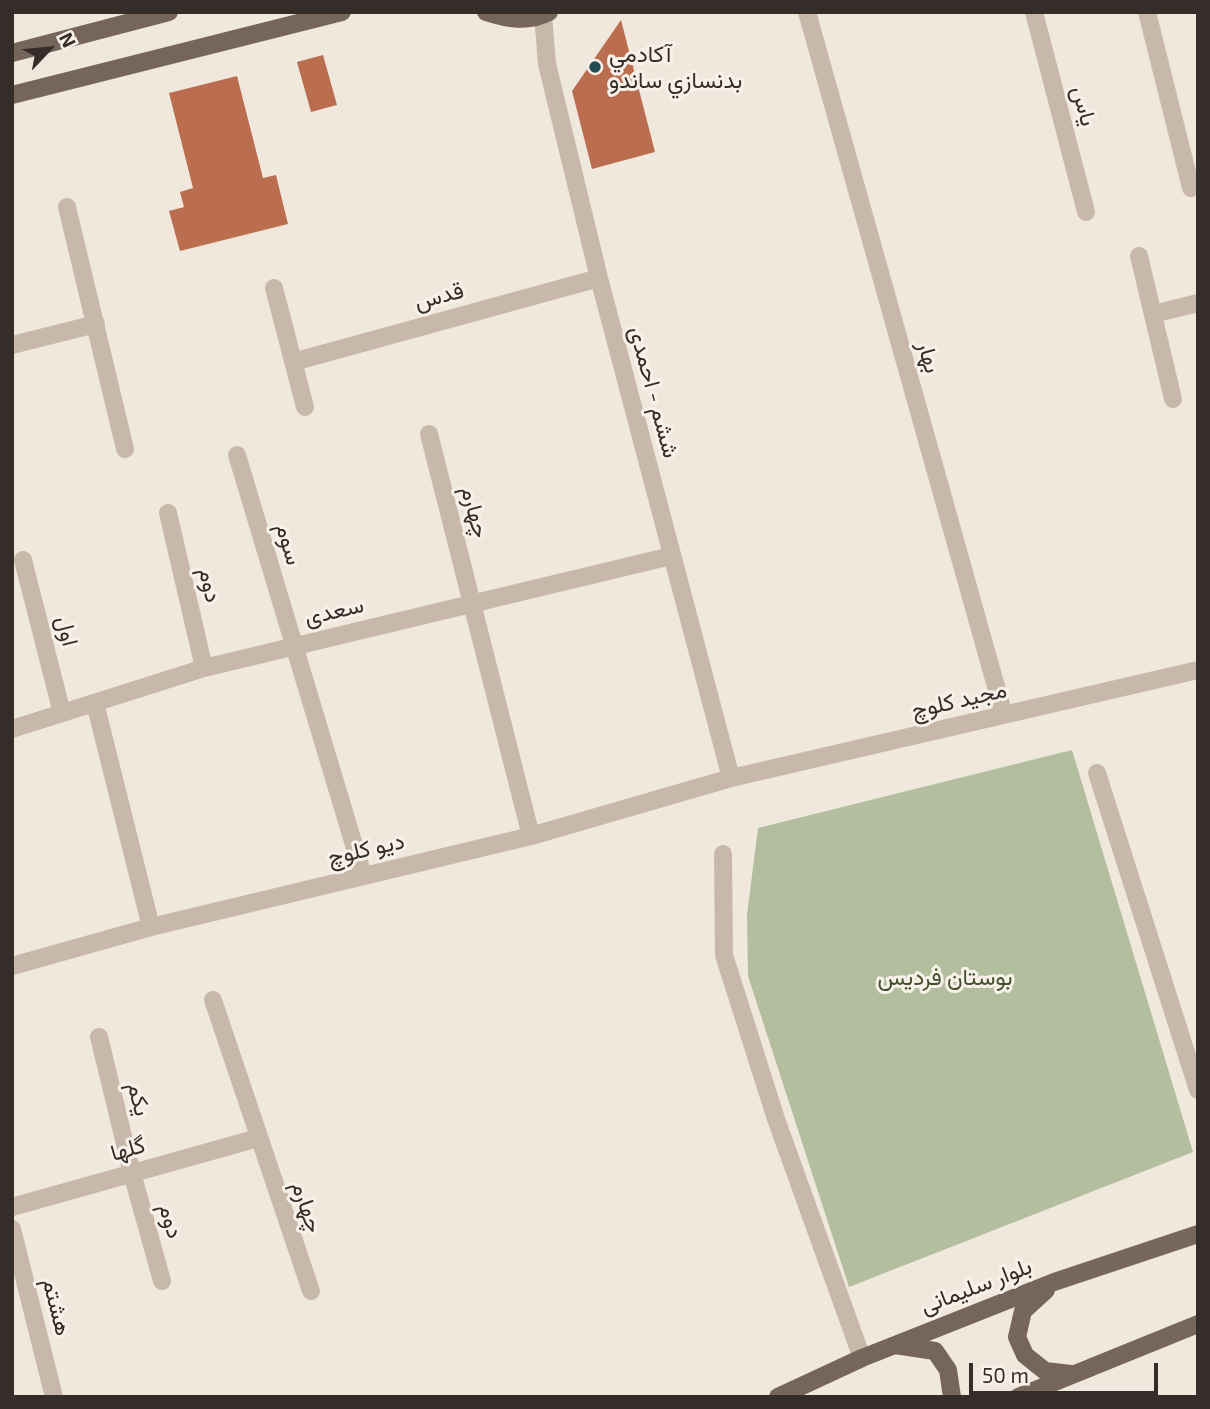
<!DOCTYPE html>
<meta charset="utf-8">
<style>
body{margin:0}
#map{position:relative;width:1210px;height:1409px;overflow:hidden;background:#f0e8dd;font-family:"Exo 2",sans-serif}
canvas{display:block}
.frame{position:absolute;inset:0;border:14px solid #352d29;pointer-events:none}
.north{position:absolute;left:14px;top:14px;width:70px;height:70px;-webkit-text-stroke:5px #f8f1e9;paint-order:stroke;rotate:64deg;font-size:19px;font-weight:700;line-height:28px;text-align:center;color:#352d29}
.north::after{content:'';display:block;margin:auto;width:24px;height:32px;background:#352d29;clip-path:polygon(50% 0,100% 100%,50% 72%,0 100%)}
.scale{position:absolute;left:969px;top:1363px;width:189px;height:32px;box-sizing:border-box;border:4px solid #352d29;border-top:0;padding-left:9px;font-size:21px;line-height:24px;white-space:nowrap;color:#352d29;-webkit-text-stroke:5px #f8f1e9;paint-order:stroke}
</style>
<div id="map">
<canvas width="1210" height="1409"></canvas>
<div class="frame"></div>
<div class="north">N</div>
<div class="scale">50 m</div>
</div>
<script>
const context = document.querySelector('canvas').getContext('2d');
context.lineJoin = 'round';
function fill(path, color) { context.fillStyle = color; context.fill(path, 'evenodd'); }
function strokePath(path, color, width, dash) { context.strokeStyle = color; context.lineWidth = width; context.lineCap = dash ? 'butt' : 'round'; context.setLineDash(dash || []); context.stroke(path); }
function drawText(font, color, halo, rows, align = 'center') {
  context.font = font + ' "Exo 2",Vazirmatn,sans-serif'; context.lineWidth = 6; context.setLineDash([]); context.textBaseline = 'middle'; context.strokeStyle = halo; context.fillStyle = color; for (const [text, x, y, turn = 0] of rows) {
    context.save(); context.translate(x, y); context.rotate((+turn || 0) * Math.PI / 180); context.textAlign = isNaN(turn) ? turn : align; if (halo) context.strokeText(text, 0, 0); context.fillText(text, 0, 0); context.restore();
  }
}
const green = new Path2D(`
 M1072 750 1193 1152 849 1287 748 976 747 915 758 828Z`);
const building = new Path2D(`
 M621 20 655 152 592 169 572 91Z
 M323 55 337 105 311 112 297 62Z
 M237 76 263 178 276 175 288 224 180 251 169 211 184 207 180 192 193 188 169 93Z`);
const minor = new Path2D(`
 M807 12 1004 715
 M1034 12 1086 212
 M1147 12 1191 188
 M543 15 547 64 599 278 731 778
 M67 207 125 449
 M1139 256 1173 399
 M274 288 305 407
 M1153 314 1198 303
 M12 345 96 324
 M293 362 599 278
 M429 434 531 836
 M237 455 363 875
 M168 513 204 668
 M23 560 62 713
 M95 703 151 927
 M12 729 204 668 671 556
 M1097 773 1198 1090
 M723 854 724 955 776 1119 862 1358
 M12 966 151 927 531 836 731 778 1198 670
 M213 1000 311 1291
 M99 1037 132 1173 162 1281
 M12 1207 258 1138
 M12 1229 54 1397`);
const major = new Path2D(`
 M486 12C507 19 528 23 549 12
 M12 53 169 12
 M12 95 342 12
 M1046 1290 1023 1311 1017 1337 1025 1355 1045 1371 1071 1374
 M895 1345 935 1351 948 1370 952 1397
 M778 1397 862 1358 1054 1282 1198 1234
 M1018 1397 1198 1324`);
const markers = [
 [595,67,7,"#224e53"]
];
const poiNames = [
 ["آكادمي",609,54],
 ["بدنسازي ساندو",609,80]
];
const streetNames = [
 ["یاس",1084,106,75],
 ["قدس",439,296,-15],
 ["بهار",929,357,74],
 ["ششم - احمدی",654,392,75],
 ["چهارم",475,512,75],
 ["سوم",289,544,74],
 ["دوم",210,585,77],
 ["سعدی",334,611,-13],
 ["اول",67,631,76],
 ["مجید کلوچ",959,700,-13],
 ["دیو کلوچ",366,849,-13],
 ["یکم",139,1099,76],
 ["گلها",128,1149,-16],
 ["چهارم",307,1207,71],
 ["دوم",171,1221,74],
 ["بلوار سلیمانی",976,1286,-21],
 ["هشتم",57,1307,76]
];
const parkNames = [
 ["بوستان فردیس",945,977]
];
fill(green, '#b2be9e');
fill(building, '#bb6d50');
strokePath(minor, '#c7b8aa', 18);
strokePath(major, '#76655b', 18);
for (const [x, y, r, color] of markers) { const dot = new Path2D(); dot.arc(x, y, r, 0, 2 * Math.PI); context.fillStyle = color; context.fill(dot); strokePath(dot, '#f8f1e9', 2.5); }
drawText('23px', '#352d29', '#f8f1e9', poiNames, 'left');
drawText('23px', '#352d29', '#f8f1e9', streetNames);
drawText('23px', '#44512f', '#f8f1e9', parkNames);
</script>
